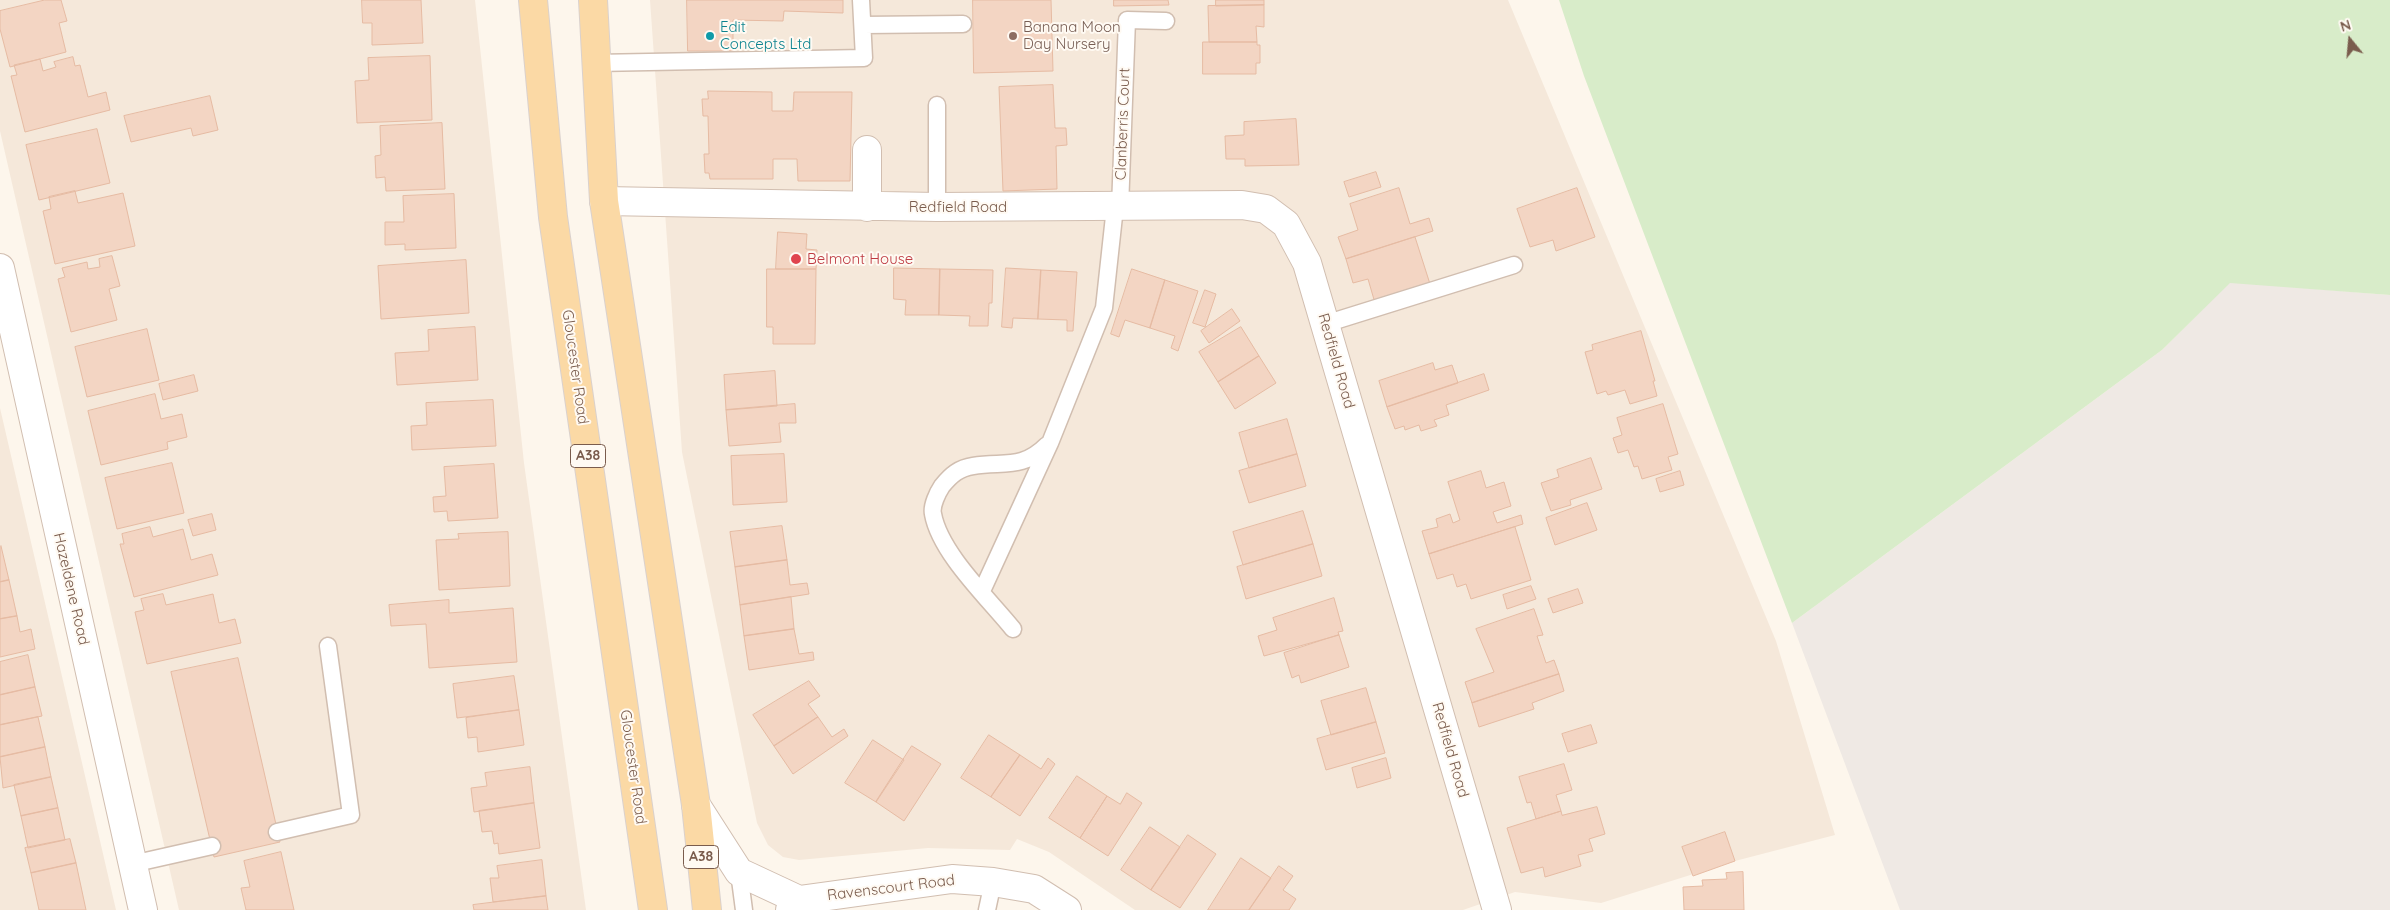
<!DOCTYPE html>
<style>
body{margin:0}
#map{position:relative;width:2390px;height:910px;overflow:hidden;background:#fdf6ec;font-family:Quicksand,sans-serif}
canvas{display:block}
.north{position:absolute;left:2325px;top:15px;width:50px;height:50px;-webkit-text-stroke:4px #fffaf3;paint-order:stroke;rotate:343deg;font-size:14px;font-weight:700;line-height:20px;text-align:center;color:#7a5c4d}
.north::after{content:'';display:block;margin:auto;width:18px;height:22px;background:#7a5c4d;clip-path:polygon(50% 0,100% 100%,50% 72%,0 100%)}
</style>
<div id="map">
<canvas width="2390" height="910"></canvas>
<div class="north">N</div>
</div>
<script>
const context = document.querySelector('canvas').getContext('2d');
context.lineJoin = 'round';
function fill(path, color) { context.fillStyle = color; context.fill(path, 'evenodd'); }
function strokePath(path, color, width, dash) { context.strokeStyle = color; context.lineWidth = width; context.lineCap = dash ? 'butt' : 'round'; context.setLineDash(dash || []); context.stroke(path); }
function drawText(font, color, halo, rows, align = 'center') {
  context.font = font + ' Quicksand,sans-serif'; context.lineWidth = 4; context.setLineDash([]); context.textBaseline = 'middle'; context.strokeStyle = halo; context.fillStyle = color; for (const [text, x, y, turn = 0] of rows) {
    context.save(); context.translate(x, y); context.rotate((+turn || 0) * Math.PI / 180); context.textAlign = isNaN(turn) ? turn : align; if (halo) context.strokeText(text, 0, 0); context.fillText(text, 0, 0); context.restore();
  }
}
const residential = new Path2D(`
 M0 0H475L524 463 586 910H179L0 131Z
 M650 0H1508L1776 641 1835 835 1735 861 1601 903 1515 892 1463 910H1135L1049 852 1017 839 1010 850 928 848 799 860 783 857 768 845 757 823 682 452Z
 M0 408 116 910H0Z`);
const industrial = new Path2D(`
 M2230 282 2390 295V910H1900L1792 623 2162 350Z`);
const green = new Path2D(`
 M1559 0H2390V295L2230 283 2162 350 1792 623 1584 76Z`);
const building = new Path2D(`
 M45 0H61L67 21 59 23 66 52 10 67 0 29V11Z
 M362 0H421L423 43 372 45V23H363Z
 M687 0H843V13L784 11 783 21 733 20V51H688Z
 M973 0H1051L1053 71 974 73Z
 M1114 0H1168L1169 5 1114 6Z
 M1216 0H1264V5L1216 6Z
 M1264 5V27L1256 26 1257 42H1209L1208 6Z
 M1203 42H1257V45H1260V63H1256V74H1203Z
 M430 56 432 120 357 123 355 81 369 80 368 58Z
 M73 57 75 66 80 65 88 97 106 92 110 110 25 132 11 76 17 75 14 65 40 59 43 71 56 67 54 62Z
 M1053 85 1055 128H1066L1067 145 1056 146 1057 189 1003 191 999 87Z
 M708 91 772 92V111H793L794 92H852L850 181H798L797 159H773V179H710L709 173H705L704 154H709L708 116H703L702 99H708Z
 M210 96 218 130 193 136 191 128 131 142 124 116Z
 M1296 119 1299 165 1245 166V159H1226L1225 136 1244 135V122Z
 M442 123 445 189 386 191 385 177 376 178 375 156 381 155 380 126Z
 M97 129 110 183 39 200 26 145Z
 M1376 172 1381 187 1349 197 1344 182Z
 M1399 188 1410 224 1429 218 1433 231 1346 259 1338 237 1358 230 1350 204Z
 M1577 188 1595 237 1556 251 1553 240 1530 247 1517 209Z
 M75 191 78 203 123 193 135 246 55 264 43 211 51 209 49 197Z
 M454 194 456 248 405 250V244L385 245V222H404L403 196Z
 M778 232 807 234 806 249 817 250 816 269H776Z
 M1415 237 1430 284 1375 303 1368 279 1353 283 1346 259Z
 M112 256 120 286 109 289 117 320 71 332 58 279 65 277 62 268 87 262 88 269 100 267 99 259Z
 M466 260 469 313 381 319 378 266Z
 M894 268 940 269 939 315H905L906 300 894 299Z
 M1006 268 1041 270 1038 319 1013 318 1012 328 1002 327Z
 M767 269H816L815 344H773V327H767Z
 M940 269 993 270 992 303H989L988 326H969L970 316 939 315Z
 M1132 269 1165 280 1150 328 1125 320 1119 337 1111 334Z
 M1041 270 1077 272 1073 331H1067V320L1038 319Z
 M1165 280 1198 291 1178 351 1171 348 1175 336 1150 328Z
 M1205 290 1216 294 1205 327 1193 323Z
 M1232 309 1240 321 1209 343 1201 331Z
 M475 327 478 380 397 385 395 353 429 351 428 330Z
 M1241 327 1259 356 1218 382 1199 352Z
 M147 329 159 380 87 397 75 347Z
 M1641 331 1655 381H1653L1657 396 1630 404 1625 390 1608 395 1606 391 1597 394 1585 352 1593 350 1592 345Z
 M1259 356 1276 383 1235 409 1218 382Z
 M1433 363 1435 370 1452 365 1458 383 1387 407 1379 381Z
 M775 371 777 406 726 410 724 375Z
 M1484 374 1489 390 1446 405 1449 415 1434 420 1437 426 1421 431 1419 425 1405 430 1404 426 1395 429 1387 407Z
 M194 375 198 391 163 400 159 384Z
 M155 394 161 419 182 414 187 437 167 442 168 449 101 465 88 411Z
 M493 400 496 446 412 450 411 426 427 425 426 403Z
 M795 404 796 423H779L781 442 729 446 726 410Z
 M1663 404 1678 454 1668 457 1672 470 1642 479 1638 466 1634 467 1628 450 1618 453 1613 438 1622 435 1617 418Z
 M1287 419 1297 454 1249 468 1239 433Z
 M784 454 787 502 733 505 731 456Z
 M1297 454 1306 486 1249 503 1239 471Z
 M1591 458 1602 489 1570 500 1571 505 1551 511 1541 483 1559 477 1557 470Z
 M172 463 184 513 117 529 105 478Z
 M494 464 498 518 448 521 447 511 434 512 433 497 446 496 444 467Z
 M1481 471 1486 488 1504 482 1511 506 1493 512 1497 523 1521 515 1523 524 1429 554 1422 531 1438 527 1436 519 1450 514 1453 523 1460 520 1448 482Z
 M1680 471 1684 485 1660 492 1656 479Z
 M1587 503 1597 530 1555 545 1546 518Z
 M1303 511 1313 544 1243 565 1233 532Z
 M212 514 216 530 193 536 188 520Z
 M782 526 787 560 735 567 730 532Z
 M150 527 153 537 183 529 191 560 212 554 218 575 134 597 120 544H124L122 534Z
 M1515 527 1531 580 1471 599 1466 584 1457 587 1453 574 1437 579 1429 554Z
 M508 532 510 586 439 590 436 540 459 539 458 534Z
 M1313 544 1322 576 1246 599 1237 567Z
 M1 546 9 580 0 582V547Z
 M787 560 790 585 807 583 809 594 740 605 735 567Z
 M9 580 17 616 0 619V582Z
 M1531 586 1536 599 1507 609 1503 595Z
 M1578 589 1583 603 1553 613 1548 599Z
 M163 594 166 605 213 594 219 623 235 619 241 643 147 664 135 612 144 610 141 599Z
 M791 597 794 629 744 636 740 605Z
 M1334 598 1343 631 1338 632 1339 635 1264 656 1258 636 1277 630 1273 618Z
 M449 600V613L513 608 517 662 429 668 426 624 391 626 389 605Z
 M1534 609 1543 635 1537 636 1546 663 1554 660 1559 674 1472 703 1465 682 1494 672 1476 629Z
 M17 616 20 632 31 629 35 649 0 657V619Z
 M794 629 799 654 813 652 814 660 749 670 744 636Z
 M1339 635 1349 667 1301 683 1299 675 1292 678 1284 653Z
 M28 655 35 687 0 695V662Z
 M238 658 280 842 214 857 171 672Z
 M1559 674 1564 691 1532 703 1534 709 1479 727 1472 703Z
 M514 676 519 710 457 718 453 684Z
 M809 681 820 696 808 704 818 717 774 746 753 715Z
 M35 687 42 716 0 725V695Z
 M1366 688 1376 722 1331 735 1321 701Z
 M519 710 524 745 478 752 477 737 468 738 466 718Z
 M38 717 45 747 0 757V725Z
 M818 717 832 737 844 729 848 736 793 774 774 746Z
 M1376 722 1385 753 1326 770 1317 739Z
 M1591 725 1597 743 1568 752 1562 734Z
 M989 735 1020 755 991 797 961 778Z
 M873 740 904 760 876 802 845 783Z
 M912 746 941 764 904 821 876 802Z
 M45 747 51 777 3 788 0 757Z
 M1020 755 1041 769 1048 758 1055 764 1020 816 991 797Z
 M1386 758 1391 778 1357 788 1352 768Z
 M1564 764 1572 790 1556 795 1561 811 1536 819 1531 802 1527 803 1519 777Z
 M530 767 534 803 474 812 471 788 487 786 485 773Z
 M1077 776 1107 796 1080 838 1049 818Z
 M51 777 58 808 21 816 14 785Z
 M1127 793 1142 803 1108 856 1080 838 1107 796 1120 804Z
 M534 803 540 848 499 854 498 843 494 844 492 831 482 832 479 811Z
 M1597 807 1605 834 1589 839 1593 851 1578 855 1581 866 1545 877 1543 867 1521 873 1507 828 1561 811 1562 815Z
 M58 808 65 840 28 848 21 816Z
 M1150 827 1180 847 1151 890 1121 870Z
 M1725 832 1735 861 1693 876 1682 847Z
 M1188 835 1216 854 1180 908 1151 890Z
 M70 839 76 863 31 873 25 848Z
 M281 852 294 910H246L241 888 250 887 244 861Z
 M1241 858 1271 878 1249 910H1208Z
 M542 860 546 896 493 902 490 878H499L497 866Z
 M76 863 86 910H39L31 873Z
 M1279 866 1293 876 1283 890 1296 899 1289 910H1249Z
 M1743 872 1744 910H1684L1683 887 1703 886 1702 880 1727 879 1726 873Z
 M546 896 548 910H474L473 905Z`);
const lane = new Path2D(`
 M863 25 963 24
 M595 63 864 58 861 0
 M937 207V105
 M1120 208 1127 20 1166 21
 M1325 324 1514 265
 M982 591 1050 443 1104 308 1115 207
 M1013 629C988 598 940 553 933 514 931 506 938 492 942 486 951 475 959 468 973 466 1004 461 1022 470 1047 445
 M277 832 351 815 328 646
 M132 864 212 846
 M739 872 744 910
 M987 910 993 882`);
const street = new Path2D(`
 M867 150V207
 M604 201 937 207 1242 205 1266 209 1286 224 1307 263 1497 910
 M0 268 143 910
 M696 805 739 872 799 900 790 910
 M799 900 952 879 993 882 1034 889 1067 910`);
const primary = new Path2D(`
 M533 0 553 217 653 910
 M593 0 604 201 696 805 707 910`);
const markers = [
 [710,36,5,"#0f9aa8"],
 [1013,36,5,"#8d6e63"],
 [796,259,6,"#e0444e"]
];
const shields = [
 [588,456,35],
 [701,857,35]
];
const shieldNames = [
 ["A38",588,456],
 ["A38",701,857]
];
const cultureNames = [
 ["Edit",720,27],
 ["Concepts Ltd",720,44]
];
const educationNames = [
 ["Banana Moon",1023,27],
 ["Day Nursery",1023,44]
];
const streetNames = [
 ["Clanberris Court",1123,124,-88],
 ["Redfield Road",958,207],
 ["Redfield Road",1336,361,74],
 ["Gloucester Road",575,367,82],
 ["Hazeldene Road",71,589,77],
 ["Redfield Road",1450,750,74],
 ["Gloucester Road",633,767,82],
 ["Ravenscourt Road",891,888,-7]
];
const healthNames = [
 ["Belmont House",807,259]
];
fill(residential, '#f5e8da');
fill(industrial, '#efe9e4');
fill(green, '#d8ecc9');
fill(building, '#f3d5c3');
strokePath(building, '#e6bba3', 1);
strokePath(lane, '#d1beb0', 19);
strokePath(street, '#d1beb0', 30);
strokePath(primary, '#dad1cd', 30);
strokePath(lane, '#fff', 16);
strokePath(street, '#fff', 28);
strokePath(primary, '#fbd9a5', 28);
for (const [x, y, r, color] of markers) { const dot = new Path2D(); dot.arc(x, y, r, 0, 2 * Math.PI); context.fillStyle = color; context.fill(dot); strokePath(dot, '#fffaf3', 2); }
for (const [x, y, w] of shields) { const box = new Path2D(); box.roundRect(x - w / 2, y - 11.5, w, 23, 4); context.fillStyle = '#fffaf3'; context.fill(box); strokePath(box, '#7a5c4d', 1); }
drawText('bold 14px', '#7a5c4d', null, shieldNames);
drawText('15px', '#0d838f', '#fffaf3', cultureNames, 'left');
drawText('15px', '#785e54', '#fffaf3', educationNames, 'left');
drawText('15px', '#7a5c4d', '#fffaf3', streetNames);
drawText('15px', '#be3a42', '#fffaf3', healthNames, 'left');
</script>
